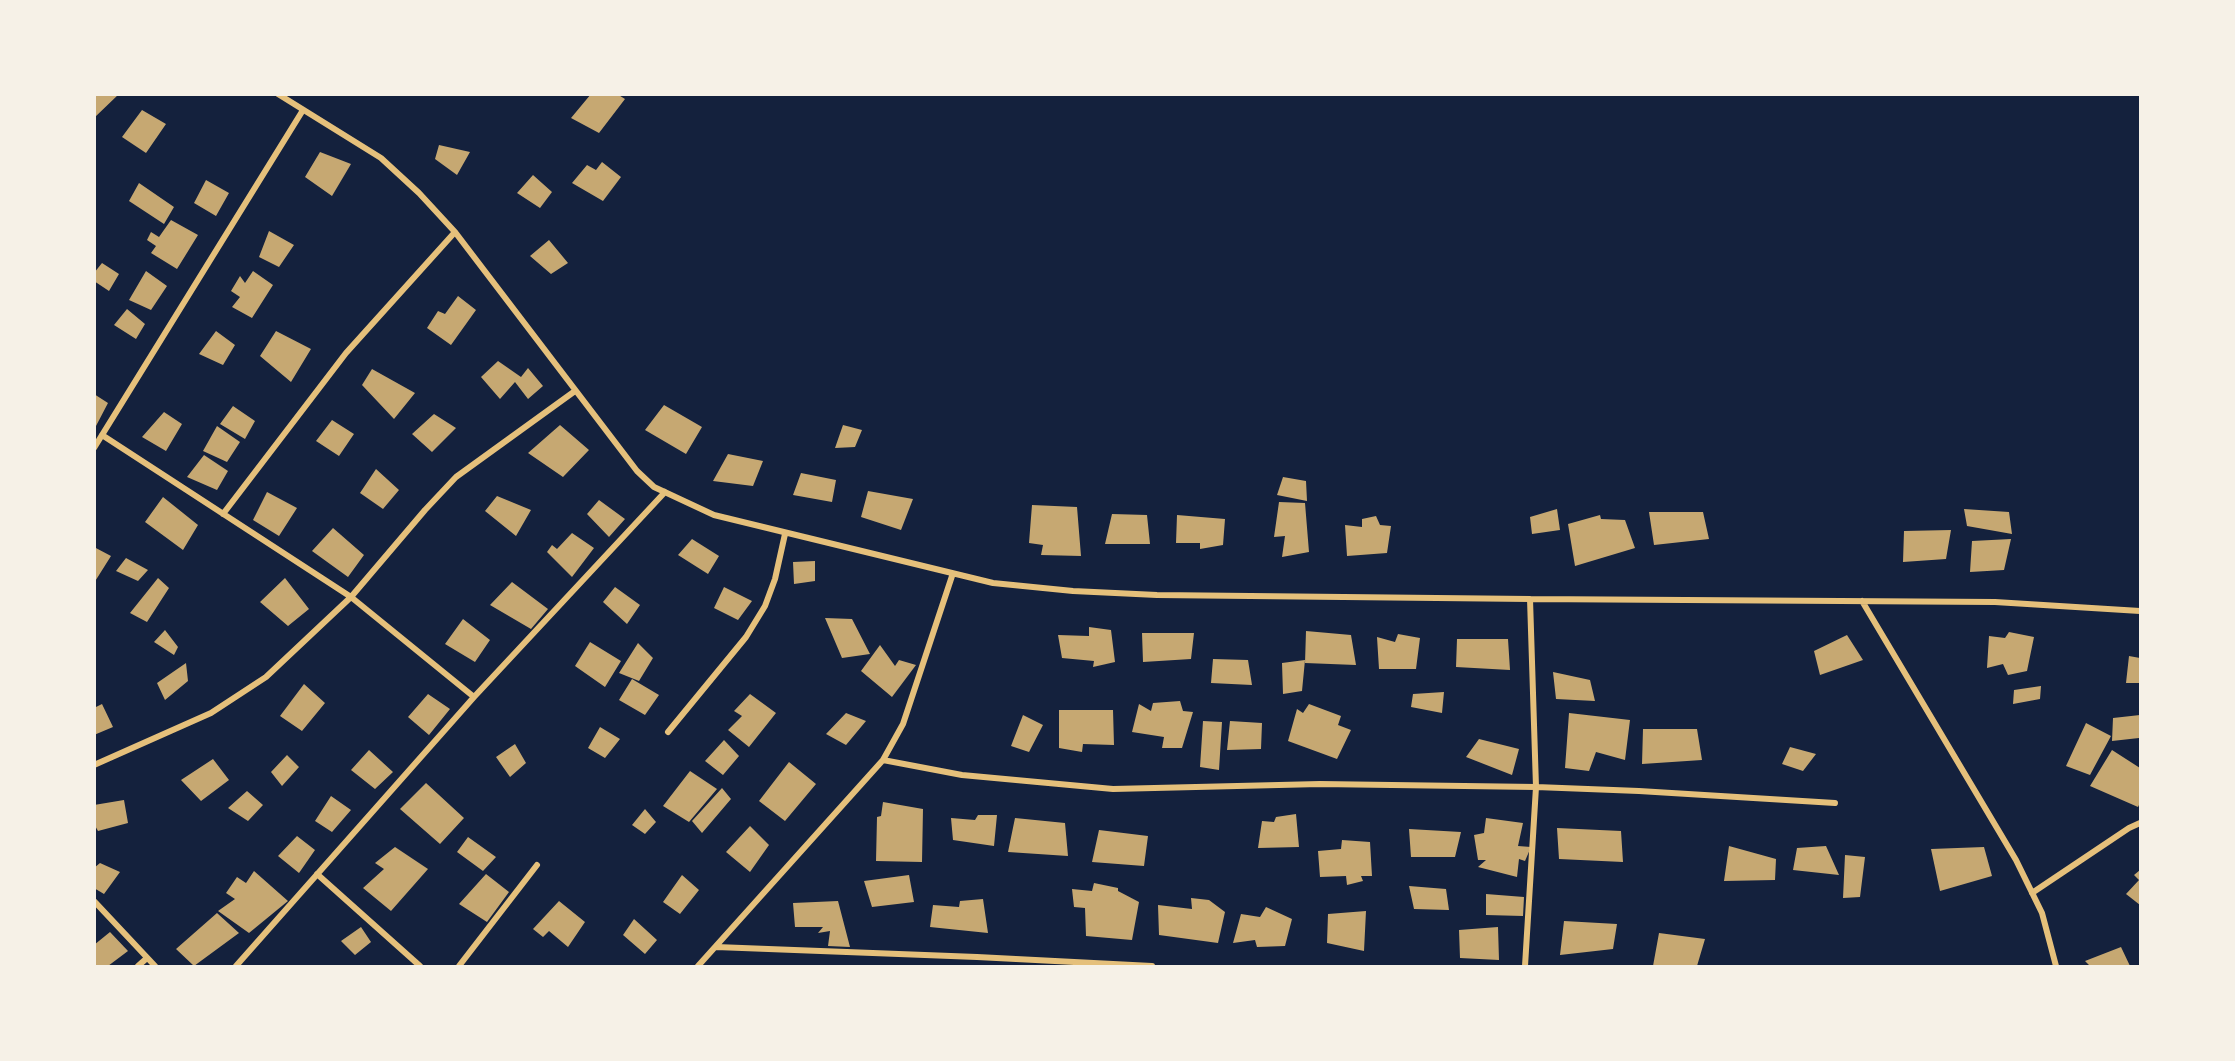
<!DOCTYPE html>
<style>
body{margin:0}
#map{position:relative;width:2235px;height:1061px;overflow:hidden;background:#14213d;font-family:Figtree,sans-serif}
canvas{display:block}
.frame{position:absolute;inset:0;border:96px solid #f6f1e7;pointer-events:none}
</style>
<div id="map">
<canvas width="2235" height="1061"></canvas>
<div class="frame"></div>
</div>
<script>
const context = document.querySelector('canvas').getContext('2d');
context.lineJoin = 'round';
function fill(path, color) { context.fillStyle = color; context.fill(path, 'evenodd'); }
function strokePath(path, color, width, dash) { context.strokeStyle = color; context.lineWidth = width; context.lineCap = dash ? 'butt' : 'round'; context.setLineDash(dash || []); context.stroke(path); }
const building = new Path2D(`
 M94 94H119L94 118Z
 M591 94H617L625 99 599 133 571 118Z
 M142 110 166 124 146 153 122 137Z
 M439 145 470 152 457 175 435 159Z
 M320 152 351 164 332 196 305 177Z
 M602 162 621 177 603 201 572 183 587 165 596 170Z
 M533 175 552 192 540 208 517 193Z
 M206 180 229 193 216 216 194 203Z
 M139 183 174 207 164 224 129 201Z
 M171 220 198 235 177 269 151 253 156 246 147 240 151 232 159 237Z
 M269 231 294 245 279 267 259 257Z
 M549 240 568 263 551 274 530 256Z
 M102 263 119 274 109 291 94 281V273Z
 M146 271 167 286 151 310 129 300Z
 M253 271 273 285 252 318 232 307 240 297 231 291 240 276 245 283Z
 M458 296 476 310 451 345 427 328 438 311 445 314Z
 M127 309 145 324 136 339 114 325Z
 M216 331 235 345 223 365 199 354Z
 M276 331 311 349 291 382 260 356Z
 M498 361 521 377 528 368 543 386 528 399 515 382 500 399 481 377Z
 M372 369 415 393 394 419 362 385Z
 M94 394 108 403 96 426 94 425Z
 M664 405 702 427 686 454 645 430Z
 M233 406 255 421 245 439 220 424Z
 M164 412 182 424 166 451 142 437Z
 M434 414 456 428 432 452 412 434Z
 M332 420 354 434 339 456 316 441Z
 M560 425 589 450 563 477 528 453Z
 M843 425 862 430 855 447 835 448Z
 M217 426 240 442 227 462 203 451Z
 M728 454 763 461 753 486 713 481Z
 M204 455 228 471 217 490 187 477Z
 M376 469 399 490 383 509 360 493Z
 M801 473 836 480 832 502 793 495Z
 M1283 477 1306 481 1307 501 1277 495Z
 M868 491 913 499 901 530 861 517Z
 M267 492 297 508 279 536 253 520Z
 M497 496 531 510 516 536 485 511Z
 M163 497 198 525 183 550 145 522Z
 M599 500 625 519 609 537 587 514Z
 M1279 502 1305 503 1309 552 1282 557 1285 536 1274 537Z
 M1032 505 1077 507 1081 556 1041 555 1043 545 1029 543Z
 M1557 509 1560 530 1532 534 1530 517Z
 M1964 509 2009 512 2012 534 1967 526Z
 M1649 512H1703L1709 539 1654 545Z
 M1112 514 1147 515 1150 544H1105Z
 M1177 515 1225 519 1223 545 1200 549V543H1176Z
 M1600 515 1601 519 1625 520 1635 548 1575 566 1568 524Z
 M1376 516 1380 525 1391 526 1387 553 1347 556 1345 525 1362 527V519Z
 M333 528 364 555 348 577 312 551Z
 M1951 530 1946 559 1903 562 1904 531Z
 M572 533 594 548 572 577 547 552 552 545 557 549Z
 M692 539 719 556 708 574 678 555Z
 M2011 539 2004 570 1970 572 1972 541Z
 M94 547 111 556 94 583Z
 M126 558 148 570 138 581 116 571Z
 M815 561V581L794 584 793 562Z
 M158 578 169 588 147 622 130 613Z
 M285 578 309 609 288 626 260 602Z
 M512 582 548 609 531 629 490 605Z
 M615 587 640 605 627 624 603 602Z
 M724 587 752 601 738 620 714 608Z
 M825 618 852 619 870 654 842 658Z
 M463 619 490 640 475 662 445 644Z
 M1089 627 1111 630 1115 662 1093 667 1094 661 1062 658 1058 635 1089 636Z
 M165 630 178 647 174 655 154 642Z
 M1306 631 1351 635 1356 665 1305 663Z
 M2009 632 2034 637 2027 671 2008 675 2003 664 1987 668 1989 636 2005 638Z
 M1142 633H1194L1191 659 1143 662Z
 M1398 634 1420 638 1416 669H1379L1377 637 1395 642Z
 M1847 635 1863 660 1820 675 1814 651Z
 M1457 639H1508L1510 670 1456 667Z
 M590 642 621 661 605 687 575 666Z
 M638 643 653 658 639 681 619 673Z
 M880 645 895 666 899 660 916 665 892 697 861 671Z
 M2129 656 2140 658V683H2126Z
 M1213 659 1248 660 1252 685 1211 683Z
 M1305 660 1302 691 1283 694 1282 663Z
 M186 663 188 681 165 700 157 683Z
 M1553 672 1590 680 1595 701 1556 699Z
 M632 679 659 695 645 715 619 700Z
 M304 684 325 703 302 731 280 716Z
 M2041 686 2040 699 2013 704 2014 690Z
 M1444 692 1442 713 1411 707 1413 694Z
 M428 694 450 709 429 735 408 717Z
 M750 694 776 713 749 747 728 730 742 716 734 711Z
 M1180 701 1183 711 1193 712 1182 748H1162L1164 737 1132 732 1139 704 1151 711 1153 703Z
 M102 704 113 727 94 735V708Z
 M1309 704 1341 716 1338 725 1351 730 1337 759 1288 741 1297 709 1303 713Z
 M1059 710H1113L1114 745 1083 744 1082 752 1059 748Z
 M846 713 866 721 846 745 826 734Z
 M1569 713 1630 720 1625 760 1596 752 1589 771 1565 768Z
 M1023 715 1043 725 1029 752 1011 746Z
 M2140 715 2139 738 2112 741 2113 718Z
 M1203 721 1222 722 1219 770 1200 767Z
 M1230 721 1262 723 1261 749 1227 750Z
 M2086 723 2111 736 2090 775 2066 766Z
 M600 727 620 739 605 758 588 748Z
 M1643 729H1697L1702 760 1642 764Z
 M1479 739 1519 749 1512 775 1466 757Z
 M724 740 739 756 723 775 705 761Z
 M515 744 526 763 510 777 496 757Z
 M1790 747 1816 754 1803 771 1782 764Z
 M369 750 393 772 375 789 351 770Z
 M2112 750 2140 768V803L2138 807 2090 786Z
 M287 755 299 767 282 786 271 772Z
 M213 759 229 780 201 801 181 780Z
 M789 762 816 784 785 821 759 801Z
 M690 771 717 789 689 822 663 806Z
 M426 783 464 818 440 844 400 809Z
 M722 788 731 799 702 833 692 821Z
 M247 791 263 805 248 821 228 808Z
 M331 796 351 810 332 832 315 821Z
 M124 800 128 823 98 831 94 824V805Z
 M883 802 923 809 922 862 876 861 877 817 881 816Z
 M645 809 656 822 645 834 632 825Z
 M1296 814 1299 847 1258 848 1262 821 1274 822 1276 817Z
 M978 815H997L994 846 953 840 951 818 975 820Z
 M1015 818 1065 823 1068 856 1008 852Z
 M1486 818 1523 823 1518 846 1531 847 1525 861 1519 859 1517 877 1478 867 1486 860H1478L1474 835 1484 833Z
 M750 826 769 845 750 872 726 852Z
 M1557 828 1621 831 1623 862 1559 859Z
 M1409 829 1461 832 1455 857H1411Z
 M1099 830 1148 836 1144 866 1092 862Z
 M297 836 315 850 299 873 278 856Z
 M468 837 496 857 483 871 457 852Z
 M1342 840 1370 842 1372 876H1361L1363 881 1347 885 1346 876 1320 877 1318 851 1341 849Z
 M1729 846 1776 859 1775 880 1724 881Z
 M1826 846 1839 875 1793 870 1797 848Z
 M395 847 428 869 391 911 363 888 384 869 375 863Z
 M1984 847 1992 876 1940 891 1931 849Z
 M1845 855 1865 857 1860 897 1843 898Z
 M100 863 120 872 104 894 94 888V868Z
 M2140 870V905L2126 894 2139 880 2134 875Z
 M254 871 288 901 249 933 218 911 235 899 226 893 237 877 246 883Z
 M486 874 509 892 487 922 459 904Z
 M682 875 699 890 680 914 663 902Z
 M909 875 914 902 872 907 864 881Z
 M1094 883 1118 888V891L1139 902 1132 940 1086 936 1085 908 1074 907 1072 889 1092 891Z
 M1409 886 1446 889 1449 910 1414 909Z
 M1486 894 1524 897 1523 916 1486 915Z
 M1191 898 1209 900 1225 912 1218 943 1159 935 1158 905 1192 909Z
 M983 899 988 933 930 927 933 905 959 907 960 901Z
 M559 901 585 922 568 947 549 931 543 937 533 929Z
 M838 901 850 947 828 946 830 931 818 933 823 927H795L793 903Z
 M1266 907 1292 919 1285 946 1257 947 1255 940 1233 943 1241 914 1260 917Z
 M1366 911 1364 951 1327 943 1328 914Z
 M217 913 239 933 194 966 176 949Z
 M634 919 657 940 645 954 623 935Z
 M1564 921 1617 924 1613 949 1560 955Z
 M361 927 371 942 355 955 341 941Z
 M1498 927 1499 960 1460 958 1459 930Z
 M110 932 128 951 108 966H94V945Z
 M1659 933 1705 939 1697 966H1653Z
 M2121 947 2130 966H2090L2085 961Z`);
const minor = new Path2D(`
 M278 94 381 158 419 193 455 232 637 471 654 487 714 515 993 583 1073 591 1157 595 1530 599 1995 602 2140 611
 M102 435 351 597 474 697
 M94 448 303 110
 M223 514 346 353 455 232
 M1862 601 2016 860 2042 913 2056 966
 M668 732 746 637 765 606 775 579 785 534
 M883 760 962 775 1113 789 1320 784 1536 787 1639 791 1835 803
 M94 765 211 713 266 677 351 597 425 510 456 477 575 391
 M317 874 420 966
 M2032 893 2129 828 2140 823
 M94 901 155 966
 M716 947 977 957 1152 966
 M138 966 147 958
 M236 966 474 697 665 492
 M459 966 537 865
 M698 966 883 760 903 724 953 573
 M1525 966 1536 787 1530 599`);
fill(building, '#c6a872');
strokePath(minor, '#e5c07b', 6);
</script>
